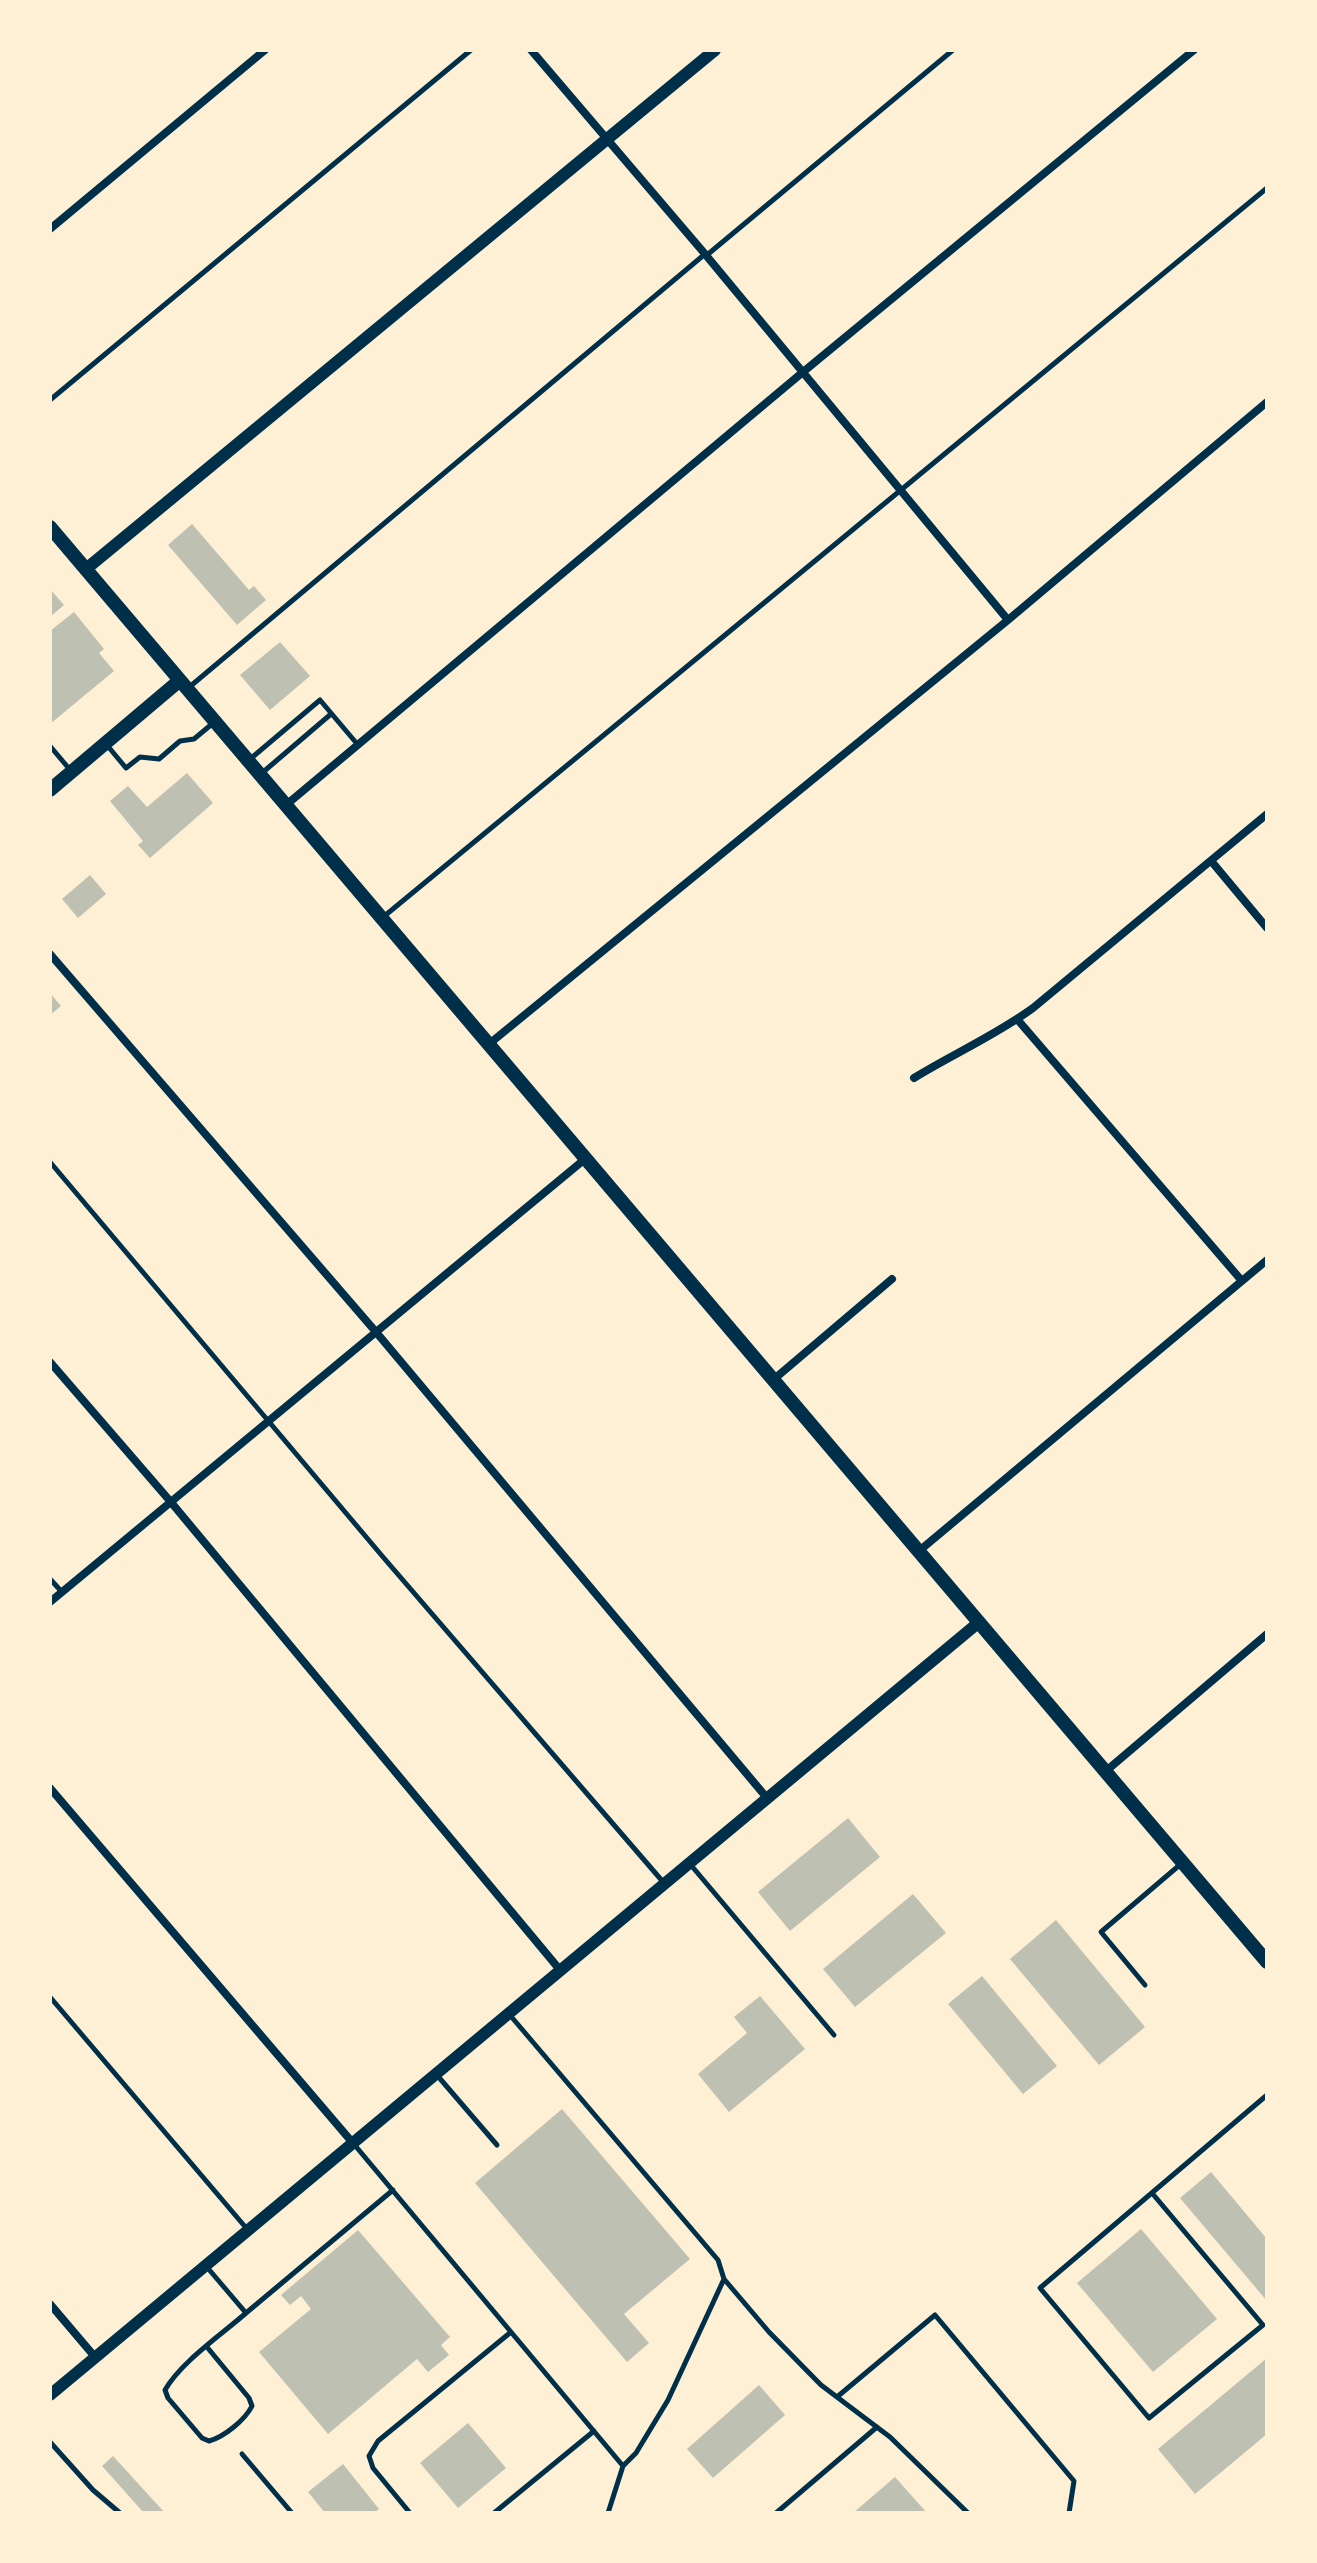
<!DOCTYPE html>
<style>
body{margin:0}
#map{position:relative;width:1317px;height:2563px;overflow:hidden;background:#fdf0d5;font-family:"DejaVu Sans",sans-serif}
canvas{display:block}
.frame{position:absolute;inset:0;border:52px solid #fdf0d5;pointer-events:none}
</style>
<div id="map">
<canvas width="1317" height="2563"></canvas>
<div class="frame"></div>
</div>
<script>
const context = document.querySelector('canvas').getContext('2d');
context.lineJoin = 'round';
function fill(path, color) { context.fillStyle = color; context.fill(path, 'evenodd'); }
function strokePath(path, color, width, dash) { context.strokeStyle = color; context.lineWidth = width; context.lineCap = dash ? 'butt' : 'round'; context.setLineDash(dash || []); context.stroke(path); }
const building = new Path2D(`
 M192 524 249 590 254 586 266 600 237 625 168 545Z
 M50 589 64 605 50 617Z
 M74 612 104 649 99 653 114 671 50 724V631Z
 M280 642 310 676 270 710 240 675Z
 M187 773 213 803 150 858 138 845 143 841 110 801 128 786 147 807Z
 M90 875 106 894 78 918 62 899Z
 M50 993 61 1006 50 1015Z
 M848 1818 880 1857 790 1931 758 1892Z
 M913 1894 946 1933 855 2007 823 1969Z
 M1056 1920 1145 2027 1099 2065 1010 1959Z
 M982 1976 1057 2066 1023 2094 948 2004Z
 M760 1996 805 2049 729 2112 698 2074 747 2033 734 2017Z
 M562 2109 690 2259 624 2314 649 2343 627 2362 475 2183Z
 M1211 2172 1267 2239V2301L1180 2198Z
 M1141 2229 1217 2319 1153 2372 1077 2283Z
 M358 2230 450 2337 441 2345 449 2355 428 2372 417 2359 328 2434 259 2352 311 2309 301 2296 290 2305 281 2295Z
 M1267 2358V2434L1195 2494 1158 2449Z
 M759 2385 785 2415 713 2478 687 2449Z
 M468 2423 506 2468 458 2508 420 2463Z
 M113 2456 165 2513H144L102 2466Z
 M343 2464 379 2509 374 2513H325L308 2492Z
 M895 2477 927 2513H853Z`);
const service = new Path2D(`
 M707 255 953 50
 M50 400 471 50
 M187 689 705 254
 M106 744 126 768 140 757 159 759 180 741 194 739 212 724
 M50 746 71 771
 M249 760 320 700 358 745
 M262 773 331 714
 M382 918 1267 188
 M50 1162 383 1557 664 1883
 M50 1579 62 1592
 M690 1864 834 2035
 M1145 1985 1101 1932 1182 1863
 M50 1997 247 2229
 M509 2014 718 2260 724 2279 769 2332 821 2385 890 2437 968 2513
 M436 2074 497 2145
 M353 2143 623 2466
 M1152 2193 1263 2325 1149 2418 1040 2288 1267 2095
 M206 2266 246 2313 393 2190
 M207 2347 249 2398 252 2406C245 2420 224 2437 209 2441L202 2438 168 2398 165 2390C181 2362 221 2335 246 2313
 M837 2397 935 2315 1074 2481 1069 2513
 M50 2442 93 2490 120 2513
 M242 2454 292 2513
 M410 2513 373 2468 369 2456 378 2441 511 2332
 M494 2513 594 2431
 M608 2513 623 2466 636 2453 668 2400 724 2279
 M776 2513 877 2427`);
const minor = new Path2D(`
 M531 50 705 254 1008 620
 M50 229 265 50
 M286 805 803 372 1194 50
 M1212 862 1267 928
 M50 954 376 1332 767 1798
 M1017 1019 1242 1281
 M489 1044 1008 620 1267 402
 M914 1078C953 1054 996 1035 1033 1008L1267 814
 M50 1362 170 1501 560 1970
 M773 1380 892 1279
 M919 1551 1267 1260
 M50 1602 585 1159
 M1106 1771 1267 1634
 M50 1788 352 2142
 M50 2304 95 2357`);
const tertiary = new Path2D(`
 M86 569 715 50
 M50 2395 978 1623`);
const secondary = new Path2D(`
 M50 527 1267 1962
 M50 790 179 681`);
fill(building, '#bec0b2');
strokePath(service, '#003049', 5);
strokePath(minor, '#003049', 8);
strokePath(tertiary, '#003049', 12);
strokePath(secondary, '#003049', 14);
</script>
